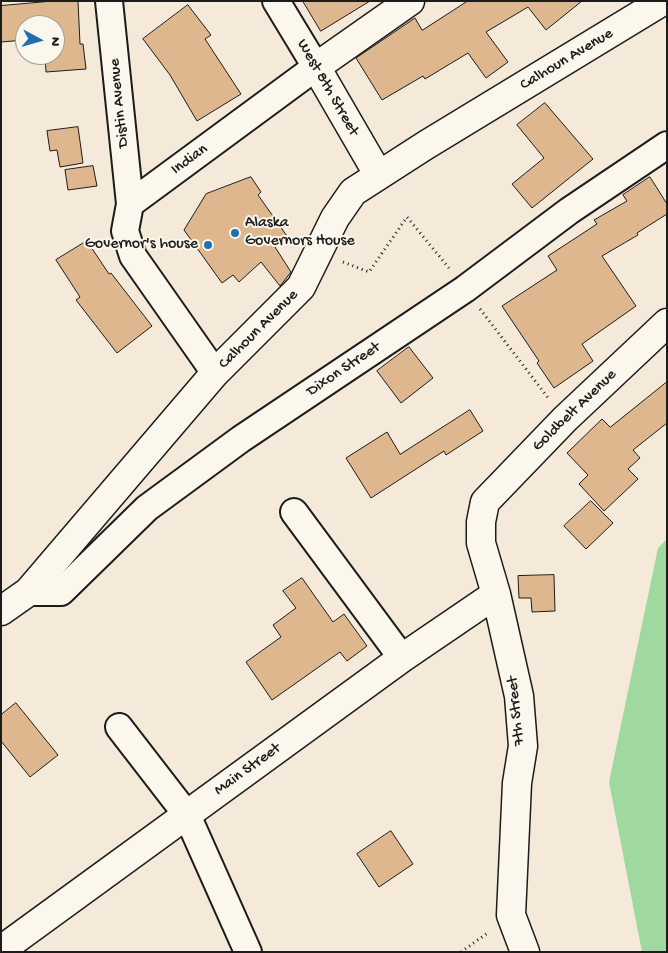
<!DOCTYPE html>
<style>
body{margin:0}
#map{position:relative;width:668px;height:953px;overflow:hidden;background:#f5ead9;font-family:"Gochi Hand",sans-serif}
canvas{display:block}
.frame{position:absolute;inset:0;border:2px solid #1c1c1c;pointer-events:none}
.north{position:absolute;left:15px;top:15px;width:50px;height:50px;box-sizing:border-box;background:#fbf7ec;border:1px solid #a29f99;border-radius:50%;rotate:96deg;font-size:14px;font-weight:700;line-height:20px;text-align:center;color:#1c1c1c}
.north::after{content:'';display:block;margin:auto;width:18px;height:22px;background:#1f6fb2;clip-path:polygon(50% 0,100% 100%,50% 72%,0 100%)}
</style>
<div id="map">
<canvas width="668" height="953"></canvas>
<div class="frame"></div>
<div class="north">N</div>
</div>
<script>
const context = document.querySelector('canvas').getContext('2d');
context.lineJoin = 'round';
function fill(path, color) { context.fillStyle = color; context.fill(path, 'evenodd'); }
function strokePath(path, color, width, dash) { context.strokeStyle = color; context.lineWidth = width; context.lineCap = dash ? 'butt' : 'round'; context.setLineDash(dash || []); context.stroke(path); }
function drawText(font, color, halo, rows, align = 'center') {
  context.font = font + ' "Gochi Hand",sans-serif'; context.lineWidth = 4; context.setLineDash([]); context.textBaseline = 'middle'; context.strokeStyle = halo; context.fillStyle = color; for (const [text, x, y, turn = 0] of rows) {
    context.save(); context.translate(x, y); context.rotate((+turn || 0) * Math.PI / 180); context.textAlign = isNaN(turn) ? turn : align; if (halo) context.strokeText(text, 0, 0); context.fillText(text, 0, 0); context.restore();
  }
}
const green = new Path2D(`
 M667 539V952H642L609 782 658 548Z`);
const building = new Path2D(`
 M53 1H78L80 44H83L86 69 46 72 45 55H55V25H25V40L1 42V6Z
 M303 1H370L321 31Z
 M468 1H582L546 30 528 7 486 32 508 62 486 78 468 53 425 79 423 76 382 100 356 58 415 18 422 30Z
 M188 5 211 35 205 39 241 94 197 121 170 75 143 39Z
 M545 103 593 159 532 208 512 184 544 158 517 125Z
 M78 127 83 163 60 167 57 150 50 151 47 131Z
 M93 166 97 186 68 190 65 170Z
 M251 177 261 192 258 195 287 236 275 247 291 272 280 286 261 262 239 282 233 275 222 283 184 230 206 194Z
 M650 177 667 204V214L637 233 638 235 602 256 636 306 582 344 593 361 554 388 537 363 539 361 502 306 557 270 548 256 597 224 594 220 627 201 623 195Z
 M87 241 109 274 111 273 152 326 117 353 76 300 80 297 56 260Z
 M409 347 433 378 401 403 377 371Z
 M667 382V423L633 450 640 458 628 469 638 479 604 511 579 484 588 475 567 453 602 419 610 427Z
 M470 410 483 431 446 455 444 451 371 498 346 458 387 432 400 454Z
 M591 501 613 523 586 549 564 526Z
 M554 575 555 611 532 612 531 598H519L518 576Z
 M302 578 333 622 344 614 367 646 347 661 340 652 272 700 246 662 281 637 273 625 296 608 283 591Z
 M16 703 58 755 30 777 1 741V715Z
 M391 831 413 864 379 887 357 854Z`);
const path = new Path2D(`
 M343 262 369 272 407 217 449 268
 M480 309 549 399
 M461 952 489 932`);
const street = new Path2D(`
 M109 1 130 204
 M215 373 133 256 125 231 130 204 316 67 276 1
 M294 512 402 658
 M28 592H61L147 508 241 439 465 289 569 211 667 145
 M119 727 187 815 248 952`);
const secondary = new Path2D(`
 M378 174 316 67 410 1
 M1 611 28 592 215 373 301 287 335 218 353 192 426 145 663 1
 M1 950 402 658 496 594
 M525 952 511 915 517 783 523 746 519 696 496 594 481 543V522L485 502 565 419 667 323`);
const markers = [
 [235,233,5,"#1f6fb2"],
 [208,245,5,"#1f6fb2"]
];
const streetNames = [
 ["Calhoun Avenue",567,60,-31],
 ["West 8th Street",327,88,60],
 ["Distin Avenue",120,103,-96],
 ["Indian",190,160,-36],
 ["Calhoun Avenue",259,330,-45],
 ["Dixon Street",344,370,-34],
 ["Goldbelt Avenue",575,411,-44],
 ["7th Street",517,711,-96],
 ["Main Street",248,770,-36]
];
const poiNames = [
 ["Alaska",245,224],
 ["Governors House",245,242],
 ["Governor's house",198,245,"right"]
];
fill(green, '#a0d99f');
fill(building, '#deb78f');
strokePath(building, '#1c1c1c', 1);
strokePath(street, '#1c1c1c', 30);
strokePath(secondary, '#1c1c1c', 31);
strokePath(path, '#1c1c1c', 3, [1, 4]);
strokePath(street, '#fbf7ec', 26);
strokePath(secondary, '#fbf7ec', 28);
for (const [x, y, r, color] of markers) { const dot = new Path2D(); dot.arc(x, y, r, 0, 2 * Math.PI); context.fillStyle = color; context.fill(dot); strokePath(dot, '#fbf7ec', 2); }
drawText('16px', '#1c1c1c', '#fbf7ec', streetNames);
drawText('16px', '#1c1c1c', '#fbf7ec', poiNames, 'left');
</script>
